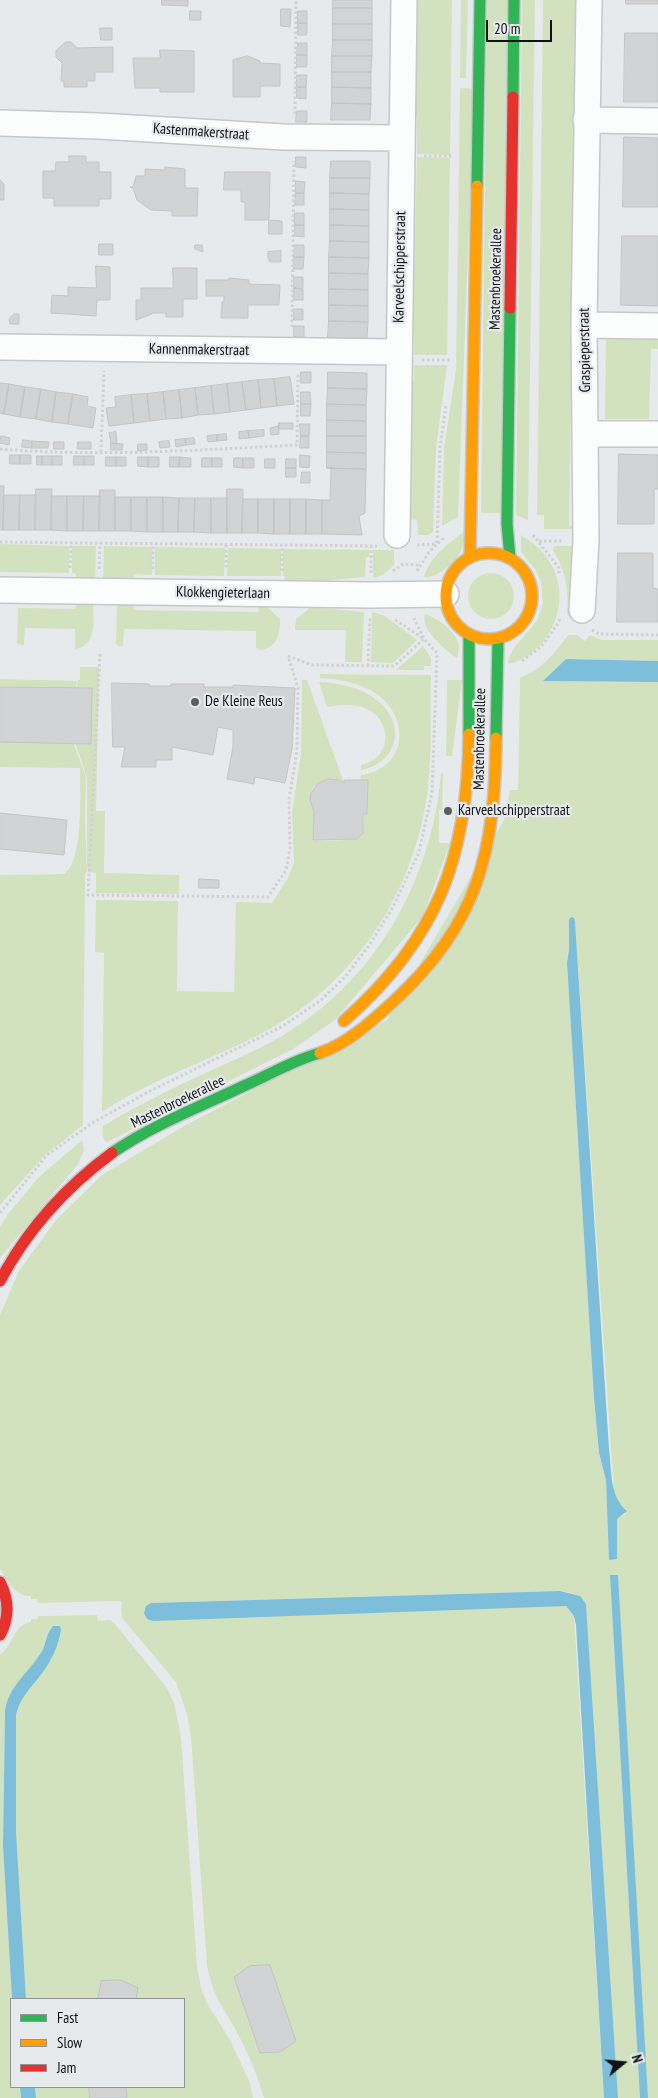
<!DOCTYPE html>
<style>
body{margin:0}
#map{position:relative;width:658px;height:2098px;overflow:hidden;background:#e7eaec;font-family:"PT Sans Narrow",sans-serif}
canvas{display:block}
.legend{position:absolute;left:10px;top:1998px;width:175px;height:90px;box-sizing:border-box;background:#e6eaed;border:1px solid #909395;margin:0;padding:6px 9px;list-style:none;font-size:15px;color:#101112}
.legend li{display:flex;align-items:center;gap:10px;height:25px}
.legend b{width:25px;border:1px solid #909395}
.north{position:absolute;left:598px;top:2038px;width:50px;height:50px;-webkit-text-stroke:4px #e6eaed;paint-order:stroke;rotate:73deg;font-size:14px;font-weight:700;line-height:20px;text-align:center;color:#101112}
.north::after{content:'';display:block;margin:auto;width:18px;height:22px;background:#101112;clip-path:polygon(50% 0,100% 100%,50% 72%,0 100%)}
.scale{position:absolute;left:486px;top:20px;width:66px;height:22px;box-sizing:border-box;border:2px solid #101112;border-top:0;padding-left:6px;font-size:15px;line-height:18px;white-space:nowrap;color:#101112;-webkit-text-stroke:4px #e6eaed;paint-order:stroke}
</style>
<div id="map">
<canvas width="658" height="2098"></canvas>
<ul class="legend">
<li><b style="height:6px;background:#30b455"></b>Fast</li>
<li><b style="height:6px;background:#ff9f0a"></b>Slow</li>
<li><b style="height:6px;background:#e5322d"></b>Jam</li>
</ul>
<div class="north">N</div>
<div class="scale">20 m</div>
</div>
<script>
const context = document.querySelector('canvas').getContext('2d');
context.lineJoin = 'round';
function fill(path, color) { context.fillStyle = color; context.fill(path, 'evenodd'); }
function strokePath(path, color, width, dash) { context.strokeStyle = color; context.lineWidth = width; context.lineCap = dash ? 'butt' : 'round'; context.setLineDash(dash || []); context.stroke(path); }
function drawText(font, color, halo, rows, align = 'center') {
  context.font = font + ' "PT Sans Narrow",sans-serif'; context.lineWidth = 4.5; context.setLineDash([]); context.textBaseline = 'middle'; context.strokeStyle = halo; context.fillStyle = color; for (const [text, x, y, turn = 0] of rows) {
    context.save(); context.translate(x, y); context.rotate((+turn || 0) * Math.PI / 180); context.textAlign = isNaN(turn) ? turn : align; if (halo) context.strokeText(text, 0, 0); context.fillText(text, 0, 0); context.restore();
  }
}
const green = new Path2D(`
 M418 0H452L450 155 417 154V116L415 115Z
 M461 0H468L466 78H460Z
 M487 0H510L501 513H481Z
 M522 0H535L528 520 516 515Z
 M543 0H577L569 526H575V529H544V515H537Z
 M460 88 474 89 458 517 442 526 444 448 456 370Z
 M417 157 450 158 447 355H414V331H413Z
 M606 333 658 334V349H651L649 419H605Z
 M414 365H447L436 448 433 532 428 535H418L417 520 411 519 412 381H414Z
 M465 531C464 537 463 545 461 551 456 561 436 580 424 577 430 556 448 544 465 531Z
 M521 535C532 542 542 549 549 561 574 598 552 653 509 664L508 661 513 649 537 621 543 603 541 582 535 569 521 552Z
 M0 544 69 546V573L0 572Z
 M72 546H96L95 581H76V574L72 573Z
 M104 546 152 547V575L134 574 133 581H103Z
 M554 546H575V617L572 619 567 614C569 590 566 571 553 550Z
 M155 547 225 548 224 576 155 575Z
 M228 548 281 549V576H227Z
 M283 549 369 550V557H366L365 577 285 584V577L283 576Z
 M373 550H394V565C387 571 382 577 373 578Z
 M468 596a23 23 0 1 1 46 0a23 23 0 1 1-46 0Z
 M93 602C93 619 98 646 75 649V629L25 628 24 645H20L17 643 18 608 75 609 76 603Z
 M117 603H133L134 610 258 612 259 605H267V607L280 619C280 634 278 647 261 650L256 648V631L124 629 123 646H118L116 643Z
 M309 607 364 612 362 662H345L346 630H295L296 619 309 609Z
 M372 612 385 616 417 640 393 663 371 662Z
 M425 614C438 618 457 632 459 646 459 650 458 655 457 658 446 651 419 628 425 614Z
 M568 635H577L585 641 590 635 601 640H658V661L566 659 544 681 658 682V2098H648L610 1575 640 2098H618L586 1604 570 1593 560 1591 152 1603 566 1606 574 1616 604 2098H264C258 2076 249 2056 239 2036 224 2007 213 1999 207 1965L191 1736 187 1714 176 1682 122 1618 121 1601 38 1603 37 1599H31V1596C15 1597 8 1580 0 1569V1315L19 1271 56 1220 102 1175 186 1125 387 1020 504 820 510 790H518L520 678C541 669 555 654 568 635ZM569 920 575 922 614 1493 621 1507 626 1509 625 1514 617 1519 616 1524V1559H609L606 1480 599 1453 594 1398 567 963 569 950Z
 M423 646 431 658V666H424V670H396Z
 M80 667H99L96 811H105L104 873 179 875V894L96 893V873L88 872 87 863V778L74 739 73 720 78 680H80Z
 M320 674 431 675C430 719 433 765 425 808 408 900 351 985 268 1030 214 1059 153 1078 102 1112L104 953 95 952 96 900 178 901 177 991 234 992 236 902 272 903 288 878 294 863 292 813 301 753 302 680H307L344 783C338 780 332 778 325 780 307 785 311 799 314 812 315 821 313 831 313 840 323 841 358 842 362 834 365 829 363 820 363 814H367L368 781 360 780 361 775C405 769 412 721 378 695 361 683 341 679 320 678Z
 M0 679 77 681 72 719V739L86 777 85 820 87 872 85 873 83 1125 45 1155 0 1205V875L64 874C84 862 80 791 80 768L0 767Z
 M447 680H462L452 756H446Z
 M319 682C340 683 361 687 378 701 407 725 398 763 361 770V765C394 758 393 717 362 707 351 704 338 705 327 707Z
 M441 773H443L442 810H439V843H450L423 916 335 1020 293 1049 107 1142C102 1139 102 1132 103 1126 141 1103 181 1084 221 1066 242 1056 263 1047 282 1036 376 980 432 880 441 773Z
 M82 1140 84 1150 78 1164 0 1258V1227L8 1214 39 1177Z
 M97 1615 98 1621 110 1620 115 1624 167 1688 174 1703 181 1737 197 1966 201 1988 207 2003 230 2040 250 2083 253 2098H36L35 2087H184V1999H26L16 1831V1716C20 1693 41 1680 51 1659 56 1650 60 1639 61 1629L57 1626 51 1627C47 1640 42 1653 34 1664 23 1681 7 1690 5 1711L3 1846 12 1999 11 2087H20L21 2098H0V1655C13 1645 14 1624 31 1622V1619H38V1616Z`);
const water = new Path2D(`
 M566 659 658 661V682L543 681Z
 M571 917 574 918 575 922 609 1449C612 1471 609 1496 627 1511L617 1519V1559L609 1560 606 1480 599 1453 594 1398 567 963 569 950V920Z
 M610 1575H618L648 2098H640Z
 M560 1591 580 1596 586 1604 618 2098H604L576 1625 574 1616 566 1606 153 1621 147 1619 144 1613 146 1606 151 1603Z
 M53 1626H60L61 1629C60 1639 56 1650 51 1659 41 1680 20 1693 16 1716V1831L26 1999H12L3 1846 5 1711C8 1686 30 1672 42 1651 46 1643 47 1632 53 1626Z
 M20 2087H35L36 2098H21Z`);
const building = new Path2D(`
 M162 0H188V6L162 5Z
 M333 0H372V8H333Z
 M626 0H658V4H626Z
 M333 8H372V24H333Z
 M281 9H291L290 27 281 26Z
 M190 11H201V20H190Z
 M298 11H307V23H298Z
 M298 23H307V35H298Z
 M333 24H372V40H333Z
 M100 28H112V40H101Z
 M625 33H658V102H624Z
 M333 40H372V56H332Z
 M66 42H71L77 48 113 47V72H95V81H87V87H64V81H61L62 63 56 57V51Z
 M298 43H307V55H297Z
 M160 50 194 51V92H160V88H135L133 58H160Z
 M297 55H307V67H297Z
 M248 56 260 61V63L280 64V86H260V97H233V60Z
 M332 56H372L371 72H332Z
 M332 72H371V88L332 87Z
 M297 75H307L306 87H297Z
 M297 87H306V99L297 98Z
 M332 87 371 88V104L332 103Z
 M332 103 371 104 370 120H331Z
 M297 111H307V122H296Z
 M624 137 658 138V207H623Z
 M69 156H86V162H99V172H111V199H99V206H54V198H43V171H55L56 162H69Z
 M296 157H306V168L296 167Z
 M331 161H370V178H330Z
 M165 167 185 169V188H198L197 216H172V211L151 210 137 200 133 188 130 187H133L136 176H145V169L165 170Z
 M225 172H270L269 220H245V202H241V190H224Z
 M330 178H370L369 194 330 193Z
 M0 180 4 184V200H0Z
 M296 181 305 182 304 193H296Z
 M296 193H304V205H295Z
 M330 193 369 194V210L330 209Z
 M330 209 369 210V226L330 225Z
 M295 213H304V225H295Z
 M269 220 282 221V234H269Z
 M295 225H304V237L295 236Z
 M330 225 369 226V242L330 241Z
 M622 236H658V306L621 305Z
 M330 241 369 242V258L329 257Z
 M99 244H113V255H99Z
 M195 245H202L203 252 195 249Z
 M295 245H304V257H294Z
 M281 251V262H270L268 258V252Z
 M294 257H304L303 269H294Z
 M329 257 369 258 368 274 329 273Z
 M96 266 110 267V300H97L96 316 51 313 52 295 68 296V287L96 288Z
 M173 268H197V299H183V317H166V313H152V314L136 320V300H141V288H173Z
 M329 273 368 274V290L329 289Z
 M294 277H303V289L294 288Z
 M230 278 249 280V284L280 285 279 305H248V318H221L222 302H224V296H206V280H227Z
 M294 288 303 289V300H294Z
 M329 289 368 290V306L329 305Z
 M329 305 368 306V322L329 321Z
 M294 309H303V320H294Z
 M14 314H19V324H10L9 319Z
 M329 321 368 322 367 338H328Z
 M294 326H304V337H294Z
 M301 372H311V383H301Z
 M328 372 367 373V389L328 388Z
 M290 377 294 404 277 406 274 379Z
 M274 379 277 406 261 408 258 380Z
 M258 380 261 408 246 410 242 382Z
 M242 382 246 410 230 412 227 384Z
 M0 383 9 384 4 414 0 413Z
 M9 384 25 387 20 417 4 414Z
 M227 384 230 412 214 414 211 386Z
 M211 386 214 414 198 415 195 388Z
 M25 387 41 389 36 419 20 417Z
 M195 388 198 415 182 418 179 390Z
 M328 388 367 389 366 405 327 404Z
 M41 389 56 392 52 422 36 419Z
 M179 390 182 418 166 419 163 392Z
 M56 392 73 394 68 424 52 422Z
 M163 392 166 419 150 421 147 394Z
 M301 392H310L311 404H301Z
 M73 394 88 397 87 406 96 408 93 428 68 424Z
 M147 394 150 421 134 423 131 395Z
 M131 395 134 423 109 426 106 408 116 407 115 397Z
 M301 404H311L310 416H301Z
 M327 404 366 405V421L327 420Z
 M327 420 366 421V436H327Z
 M279 423H293V429H279Z
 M279 423V434L271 435 270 428 279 426Z
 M300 424H310L309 436H301Z
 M264 430V436L249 438 248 431Z
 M248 431 249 438 239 439V432Z
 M116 432 117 444 111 443 109 433Z
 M226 434 227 440 217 441V435Z
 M217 435V441L208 442 207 436Z
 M1 436 10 438 9 445 0 443Z
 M301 436H309V448H300Z
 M327 436H366V453L327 452Z
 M194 438 195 444 186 445 185 439Z
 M185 439 186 445 176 447 175 440Z
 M23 440 32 441V448L22 447Z
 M32 441 49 442 48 448H32Z
 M169 441 170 447 160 448 159 442Z
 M54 442H64V449H54Z
 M78 442H91V449H78Z
 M111 443 123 444 122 450H111Z
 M138 444H147V450L138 451Z
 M327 452 366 453V469L327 468Z
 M619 454 658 455V489H654V524H618Z
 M10 455H20V464H10Z
 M20 455H31V464H20Z
 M300 455 310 456 309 468 300 467Z
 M37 456H42V465H37Z
 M42 456H52V465H42Z
 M52 456H62V465H52Z
 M74 456H84V465H74Z
 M84 456H94V465H84Z
 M106 457H116V466H106Z
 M116 457H126V466H116Z
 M138 457H148V467L138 466Z
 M148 457H159V467H148Z
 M170 457H180L179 467H170Z
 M180 457 191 458V467H179Z
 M202 458H212V467H202Z
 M212 458H222V467H212Z
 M234 458H243V468L234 467Z
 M243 458H254V468H243Z
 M265 459H275V468H265Z
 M286 459H296V468H286Z
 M286 468H296V477H286Z
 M327 468 366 469 365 513 359 516 362 535 322 534V500H330L331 469Z
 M302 472H310V483H301Z
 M0 486H4L3 530H0Z
 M36 489H52L51 530H35Z
 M227 489H243L242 533H227Z
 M100 490H115V531H99Z
 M4 495H20L19 530H3Z
 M20 495H36L35 530H19Z
 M52 496H67V531L51 530Z
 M67 496H84L83 531H67Z
 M84 496H100L99 531H83Z
 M115 497H131V531H115Z
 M131 497H147V532L131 531Z
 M147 497H163V532H147Z
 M163 497 179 498 178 532H163Z
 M179 498H195L194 532H178Z
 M195 498H211V533L194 532Z
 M211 498H227V533H211Z
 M243 499H258V533H242Z
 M258 499H274V534L258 533Z
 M274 499H290V534H274Z
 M290 499H306V534H290Z
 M306 499 322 500V534H306Z
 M618 553H653V588L658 589V622H617Z
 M112 683 149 684V686H171V684H204V687H233V685L295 688 292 749 285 783 255 777 254 784 227 779 233 747V730L218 727 213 755 172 747V760H156V767H121L125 747H113Z
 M0 687 92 688 91 744 0 742Z
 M328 779 338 780 344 783V780H368L367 814H363V833L357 839 313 840 314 811 310 800 311 794 317 784Z
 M0 813 67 820 64 855 0 849Z
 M199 879 219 880V888H199Z
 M270 1965 296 2041 280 2052 260 2053 234 1977 250 1966Z
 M121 1980 138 1988 136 1999H98L101 1981Z
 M89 2087H126L127 2098H90Z`);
const path = new Path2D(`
 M295 114 296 0
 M424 156H453
 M292 327 294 161
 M422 360H450
 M0 449C99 457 198 450 297 445L298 373
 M101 452 104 371
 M533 535 559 568V573
 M539 541H563
 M0 542 377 546
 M437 543 440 448 446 405
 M226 545V570
 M417 545 436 544
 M70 568 71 543
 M99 569 100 543
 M153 569V544
 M282 571V545
 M393 571 403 564 420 565
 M417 571 429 552 445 537
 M371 573V547
 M592 630 599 634 658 635
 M100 654 88 895 268 897 286 870 290 848 289 799 297 751 298 688 288 656
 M288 656 312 665 394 666 424 639 394 619
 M522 661 541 647 559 622 560 618
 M368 666 370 617
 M0 1213 47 1155 94 1122 148 1092 283 1026 320 1001 346 976 370 944 393 907 419 852 432 793 437 653 424 639 414 618`);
const street = new Path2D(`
 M586 120 658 121
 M0 123 99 126 283 137 401 138
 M584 325 658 326
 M0 347 399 352
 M586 434H658
 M397 535 404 0
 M0 590 370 595 446 594
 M582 610 586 541 584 325 589 0`);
const fast = new Path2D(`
 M513 97 514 0
 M477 186 480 0
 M510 308 507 524 510 558
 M469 734V635
 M496 738 498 639
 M112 1153C154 1124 200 1107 246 1085 271 1074 294 1060 320 1053`);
const slow = new Path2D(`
 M446 596a43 43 0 1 1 86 0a43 43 0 1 1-86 0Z
 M470 557 477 186
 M344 1021C438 938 468 857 469 734
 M320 1053C347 1044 371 1022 392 1003 479 923 495 853 496 738`);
const jam = new Path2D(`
 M510 308 513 97
 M0 1281C27 1230 66 1187 112 1153
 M0 1582C9 1600 10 1617 0 1635`);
const markers = [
 [195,702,5,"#5b5d5e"],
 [448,811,5,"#5b5d5e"]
];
const streetNames = [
 ["Kastenmakerstraat",201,132,4],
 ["Karveelschipperstraat",400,267,-89],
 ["Mastenbroekerallee",496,279,-89],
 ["Kannenmakerstraat",199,350,1],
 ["Graspieperstraat",585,350,-91],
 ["Klokkengieterlaan",223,593,1],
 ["Mastenbroekerallee",480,739,-89],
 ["Mastenbroekerallee",178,1102,-26]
];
const poiNames = [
 ["De Kleine Reus",205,702],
 ["Karveelschipperstraat",458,811]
];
fill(green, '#d2e2bf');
fill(water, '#7dbedb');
fill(building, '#d2d3d5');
strokePath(building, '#c3c4c6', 1);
strokePath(street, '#c5c7c9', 28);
strokePath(fast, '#c5c7c9', 14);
strokePath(slow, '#c5c7c9', 14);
strokePath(jam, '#c5c7c9', 14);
strokePath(path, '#d0d1d2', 3, [2.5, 2.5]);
strokePath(street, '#fbfcfc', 25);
strokePath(fast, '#30b455', 11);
strokePath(slow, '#ff9f0a', 11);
strokePath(jam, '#e5322d', 11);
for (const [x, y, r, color] of markers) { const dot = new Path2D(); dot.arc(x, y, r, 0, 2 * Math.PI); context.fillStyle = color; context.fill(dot); strokePath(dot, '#e6eaed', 2); }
drawText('15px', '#101112', '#e6eaed', streetNames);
drawText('15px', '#101112', '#e6eaed', poiNames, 'left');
</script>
